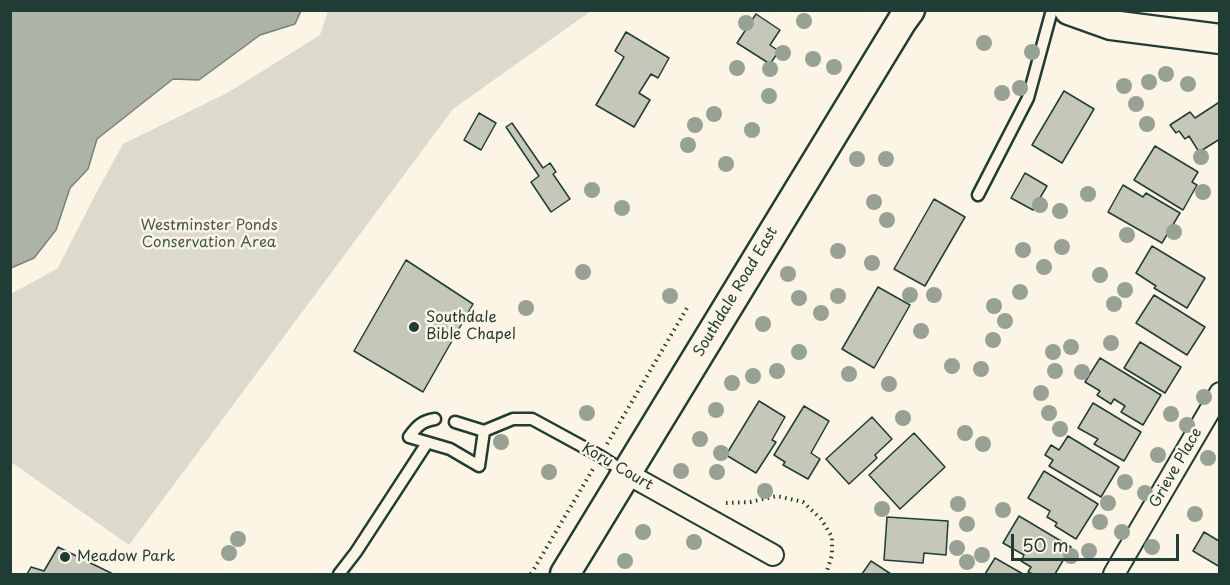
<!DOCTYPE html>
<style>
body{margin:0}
#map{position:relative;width:1230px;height:585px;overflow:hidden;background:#fcf5e5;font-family:"Playpen Sans",sans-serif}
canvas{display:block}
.frame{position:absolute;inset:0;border:12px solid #1f3d34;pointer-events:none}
.scale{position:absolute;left:1011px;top:534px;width:168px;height:27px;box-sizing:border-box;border:3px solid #1f3d34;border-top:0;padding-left:8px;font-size:18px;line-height:21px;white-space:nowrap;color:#1f3d34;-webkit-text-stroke:4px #fcf5e5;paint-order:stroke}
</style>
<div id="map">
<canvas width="1230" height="585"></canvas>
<div class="frame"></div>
<div class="scale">50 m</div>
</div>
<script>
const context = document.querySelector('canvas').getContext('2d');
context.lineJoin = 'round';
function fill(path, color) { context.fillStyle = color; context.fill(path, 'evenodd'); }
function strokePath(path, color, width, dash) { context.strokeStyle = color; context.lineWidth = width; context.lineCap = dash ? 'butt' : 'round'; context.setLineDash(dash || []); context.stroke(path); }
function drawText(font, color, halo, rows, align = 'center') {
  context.font = font + ' "Playpen Sans",sans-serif'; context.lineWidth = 5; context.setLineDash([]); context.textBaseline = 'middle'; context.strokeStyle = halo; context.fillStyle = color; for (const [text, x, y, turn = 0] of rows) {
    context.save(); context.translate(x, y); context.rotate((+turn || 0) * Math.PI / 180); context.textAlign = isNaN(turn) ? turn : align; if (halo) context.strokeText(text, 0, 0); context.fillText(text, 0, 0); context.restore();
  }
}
const green = new Path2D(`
 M328 11H591L453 109 129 545 11 462V294L58 268 95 195 123 144 229 92 320 35Z`);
const water = new Path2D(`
 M10 11 11 10 301 11 295 24 260 35 199 80 173 79 97 139 88 169 70 188 56 230 34 258 11 268Z`);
const building = new Path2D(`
 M756 14 780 30 770 45 779 51 770 64 737 43Z
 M626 32 669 58 658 78 651 74 639 93 650 100 634 127 596 105 624 57 615 51Z
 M1064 91 1094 109 1062 163 1032 145Z
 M1218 103 1220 106V139L1199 152 1189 136 1185 139 1179 131 1176 133 1170 125 1190 112 1195 118Z
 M479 113 496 123 481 150 464 140Z
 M512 123 543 168 550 163 556 172 553 174 570 199 551 212 531 182 539 176 506 127Z
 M1155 146 1198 172 1192 182 1197 185 1183 210 1134 180Z
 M1025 173 1047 186 1033 210 1011 198Z
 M1123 185 1143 197 1146 193 1180 213 1162 243 1108 212Z
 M934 199 965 217 925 286 894 269Z
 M1152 246 1205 278 1187 308 1154 288 1156 286 1136 273Z
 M406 260 473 304 423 392 354 351Z
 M878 287 910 305 874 368 842 349Z
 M1154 295 1205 327 1187 355 1136 323Z
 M1140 342 1181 367 1165 393 1124 368Z
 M1100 358 1161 395 1143 425 1121 412 1125 406 1114 399 1111 404 1097 395 1100 391 1085 382Z
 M759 401 785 417 772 440 776 442 756 473 726 455Z
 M1093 403 1141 432 1124 461 1094 444 1098 439 1078 428Z
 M804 406 829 421 811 453 820 459 808 479 783 465 785 462 774 455Z
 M872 417 892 439 875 455 877 458 849 484 826 459Z
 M914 433 945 467 900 509 869 475Z
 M1068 436 1119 467 1101 497 1049 466 1053 460 1045 455 1051 445 1059 450Z
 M1044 471 1098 504 1076 539 1055 526 1057 523 1047 517 1050 511 1028 498Z
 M1019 516 1071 547 1055 574H1033L1028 572 1031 567 1021 561 1024 555 1003 543Z
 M887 517 948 521 946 555 924 553 923 563 884 560Z
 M1204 532 1219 541 1220 539V567L1193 551Z
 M58 547 113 574H27L31 567 44 571Z
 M995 558 1023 574H985Z
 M871 561 891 574H862Z`);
const path = new Path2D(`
 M607 444 687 308
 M726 503 750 502 777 496 803 502 821 519 832 537V555L826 574
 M531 574 593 469`);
const lane = new Path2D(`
 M978 195 1028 98 1052 10
 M435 419C422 421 417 426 409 437L450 449 479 466 484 431
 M455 422 484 431 513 419H532L600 456 625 472
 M339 574 356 552 427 443`);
const street = new Path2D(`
 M626 473 773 555
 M1114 574 1220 393`);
const secondary = new Path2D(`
 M1069 10 1111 25 1220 39
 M565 574 902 21 910 10`);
const trees = [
 [804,21],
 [746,23],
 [984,43],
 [1032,52],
 [783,53],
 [813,59],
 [834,67],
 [737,68],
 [770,69],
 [1166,74],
 [1149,82],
 [1188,84],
 [1124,86],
 [1020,88],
 [1002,93],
 [769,96],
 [1136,104],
 [714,114],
 [1147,124],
 [695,125],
 [752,130],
 [688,145],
 [1201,157],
 [857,159],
 [886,159],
 [726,164],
 [592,190],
 [1203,192],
 [1088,194],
 [874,202],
 [1040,205],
 [622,208],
 [1060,211],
 [887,220],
 [1174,232],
 [1127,235],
 [1062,247],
 [1023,250],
 [838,251],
 [872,263],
 [1044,267],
 [583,272],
 [788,274],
 [1100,275],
 [1125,290],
 [1020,292],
 [910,295],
 [934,295],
 [670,296],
 [838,296],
 [799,298],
 [1114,304],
 [994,306],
 [526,308],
 [821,313],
 [1005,321],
 [763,324],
 [921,331],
 [993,340],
 [1111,343],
 [1071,347],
 [799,352],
 [1053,352],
 [952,366],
 [981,369],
 [777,371],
 [1055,371],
 [1082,372],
 [849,374],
 [753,376],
 [732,383],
 [889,384],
 [1041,393],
 [1204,397],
 [716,410],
 [587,413],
 [1049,413],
 [1171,414],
 [903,418],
 [1187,425],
 [1060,429],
 [965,433],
 [700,439],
 [501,442],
 [983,444],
 [721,453],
 [1158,455],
 [1208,458],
 [681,471],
 [549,472],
 [717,472],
 [1125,482],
 [765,491],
 [1145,493],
 [1108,503],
 [958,504],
 [882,509],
 [1003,510],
 [1195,514],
 [1100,522],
 [967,524],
 [643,532],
 [1122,532],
 [238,539],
 [694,542],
 [1152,547],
 [957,548],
 [1089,551],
 [229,553],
 [982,555],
 [1071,556],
 [625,561],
 [967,562]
];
const markers = [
 [414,327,6,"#1f3d34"],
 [65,557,6,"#1f3d34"]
];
const parkNames = [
 ["Westminster Ponds",209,226],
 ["Conservation Area",209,243]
];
const streetNames = [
 ["Southdale Road East",736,292,-59],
 ["Koru Court",617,467,30],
 ["Grieve Place",1176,468,-60]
];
const poiNames = [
 ["Southdale",426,318],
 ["Bible Chapel",426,335],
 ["Meadow Park",77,557]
];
fill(green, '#dcdacc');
fill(water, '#aeb3a7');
strokePath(water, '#758479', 1.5);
fill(building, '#c5c7b9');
strokePath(building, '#1f3d34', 1.5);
strokePath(lane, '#1f3d34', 15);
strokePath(street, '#1f3d34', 24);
strokePath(secondary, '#1f3d34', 33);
strokePath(path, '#1f3d34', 4, [1.5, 4.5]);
strokePath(lane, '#fcf5e5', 10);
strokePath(street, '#fcf5e5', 20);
strokePath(secondary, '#fcf5e5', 28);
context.fillStyle = '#97a194';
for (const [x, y] of trees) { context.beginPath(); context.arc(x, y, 8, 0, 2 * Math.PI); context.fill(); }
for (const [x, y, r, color] of markers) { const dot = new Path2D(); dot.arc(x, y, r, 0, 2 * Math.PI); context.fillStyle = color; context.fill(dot); strokePath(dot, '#fcf5e5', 2); }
drawText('15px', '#455c52', '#fcf5e5', parkNames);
drawText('15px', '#1f3d34', '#fcf5e5', streetNames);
drawText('15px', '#1f3d34', '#fcf5e5', poiNames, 'left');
</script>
